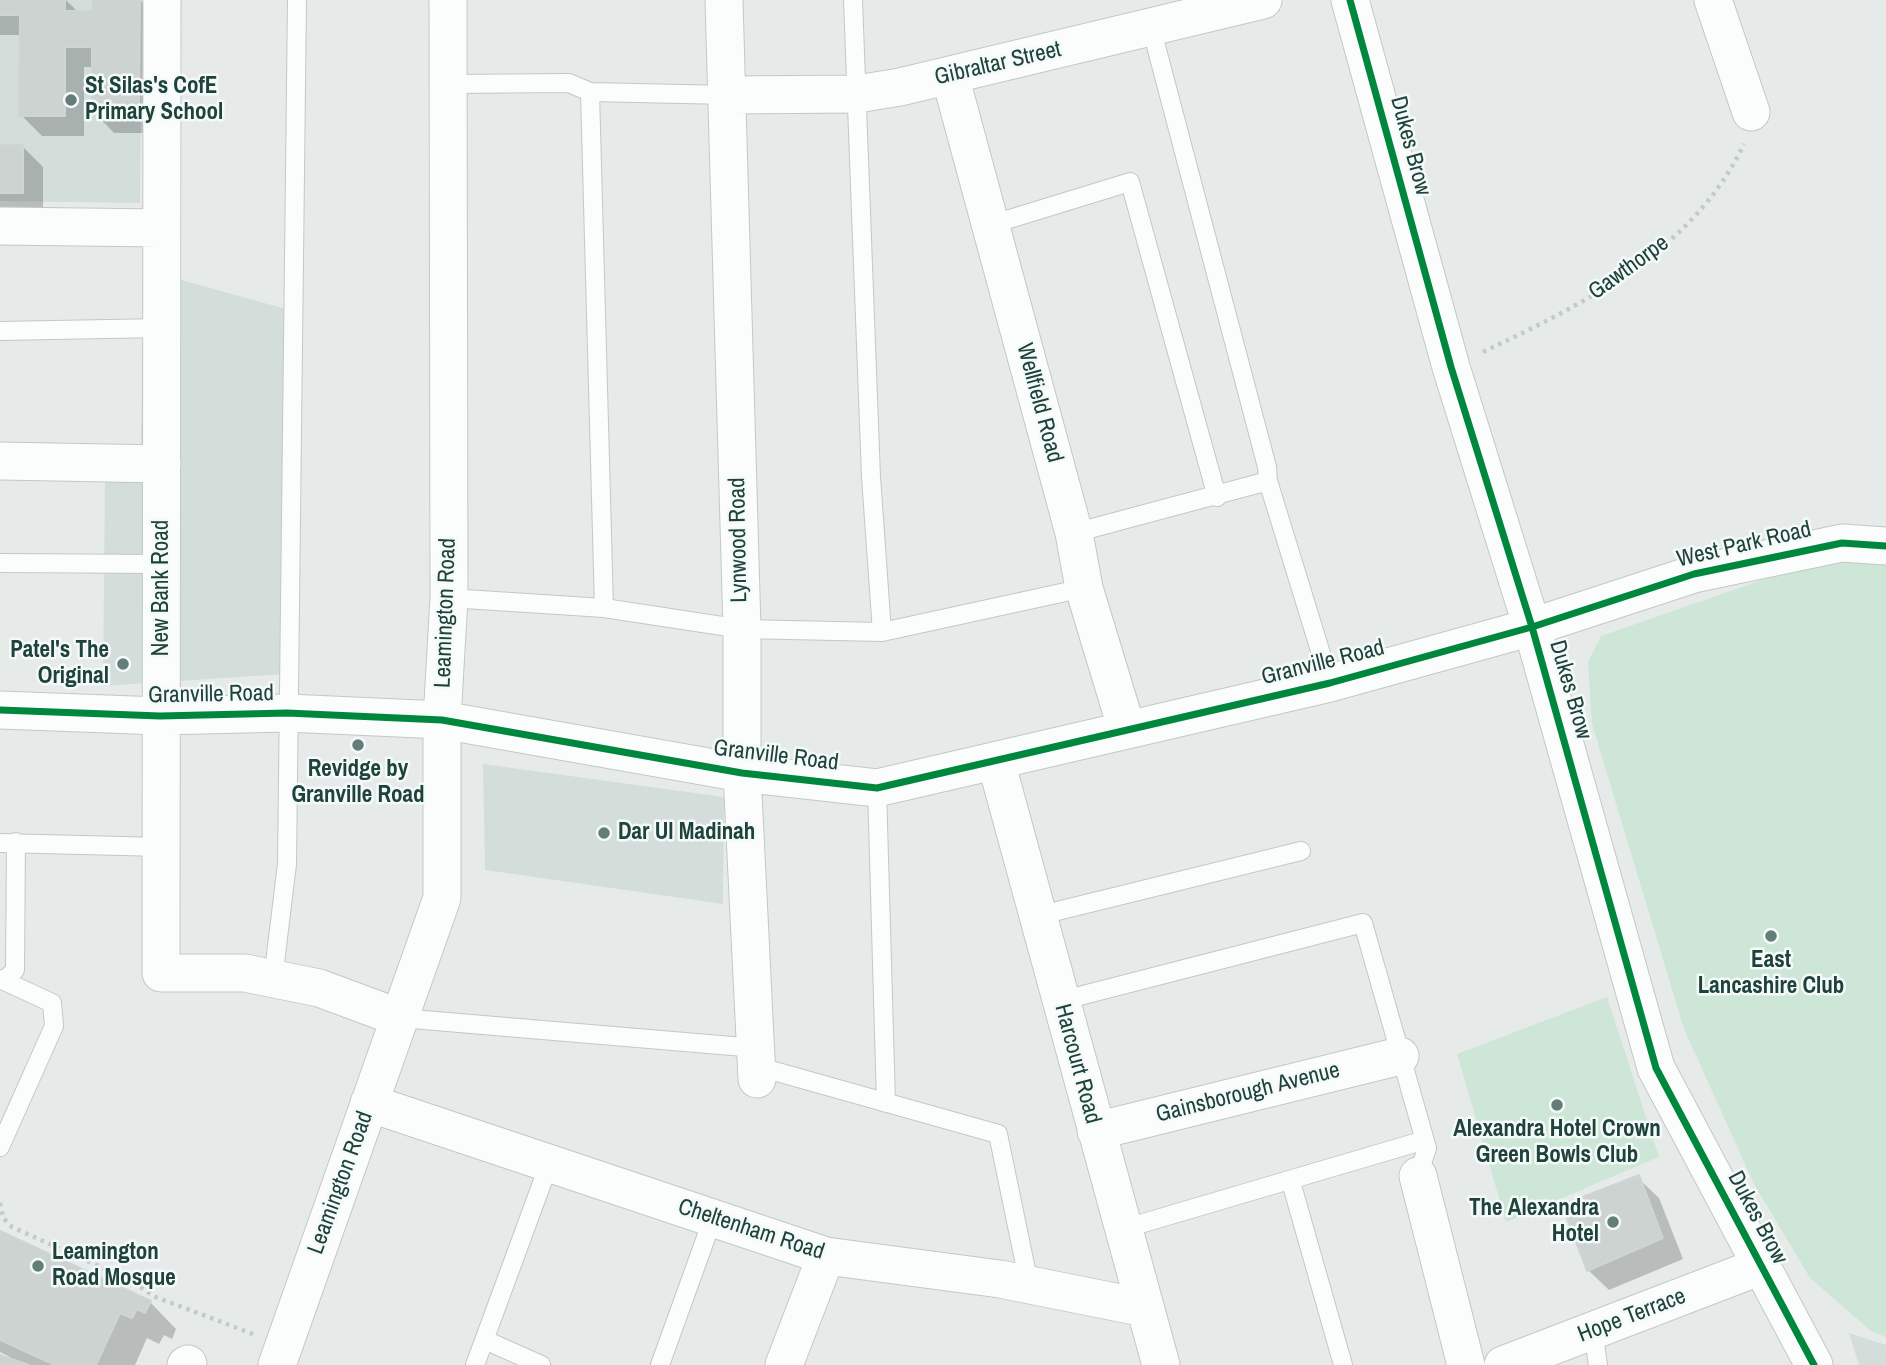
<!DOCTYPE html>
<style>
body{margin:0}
canvas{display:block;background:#e6ebe9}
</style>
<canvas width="1886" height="1365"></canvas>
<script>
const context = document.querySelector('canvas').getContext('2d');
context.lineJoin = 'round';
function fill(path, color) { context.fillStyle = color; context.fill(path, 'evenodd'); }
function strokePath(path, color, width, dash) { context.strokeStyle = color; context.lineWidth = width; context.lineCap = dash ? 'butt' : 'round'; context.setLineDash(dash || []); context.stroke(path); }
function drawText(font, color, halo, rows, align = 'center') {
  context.font = font + ' "Archivo Narrow",sans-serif'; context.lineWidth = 5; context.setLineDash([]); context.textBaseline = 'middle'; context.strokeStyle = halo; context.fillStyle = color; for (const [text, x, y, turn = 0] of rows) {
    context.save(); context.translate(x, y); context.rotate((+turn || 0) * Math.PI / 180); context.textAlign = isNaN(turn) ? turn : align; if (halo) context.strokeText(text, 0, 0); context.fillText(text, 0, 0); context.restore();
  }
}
const built = new Path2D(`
 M0 0H142L140 203 0 201Z
 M145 270 286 309V674L103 686 105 473 140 474Z
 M483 764 724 797 723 904 485 870Z
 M1849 1333 1886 1345V1365H1859Z`);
const green = new Path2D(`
 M1841 559 1886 562V1337L1871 1331 1810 1278 1754 1184 1684 1029 1592 724 1588 662 1601 636 1762 580Z
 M1607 997 1659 1157 1506 1222 1457 1054Z`);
const shadow = new Path2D(`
 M0 0H66L79 13H94V0H140L160 20 159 133H114L94 112V67H84V136H42L21 115 22 35H0Z
 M0 147H23L43 167V213L0 212Z
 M1638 1178 1659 1198 1683 1259 1609 1290 1588 1270Z
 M0 1233 150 1302 176 1329 172 1339 164 1335 159 1344 147 1338 135 1365H0V1356L9 1360 10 1357 0 1352Z`);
const building = new Path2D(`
 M0 0H65V11H92L93 0H140L139 113H92V47H65V116H19L20 15H0Z
 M0 145H23V193H0Z
 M1639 1175 1663 1238 1587 1271 1562 1205Z
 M0 1231 151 1301 145 1313 137 1309 132 1318 120 1313 96 1365H55L0 1340Z
 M0 1355 29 1365H0Z`);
const path = new Path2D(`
 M1483 352C1585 303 1693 251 1744 144
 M0 1203 3 1218 12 1227 132 1281 153 1296 253 1334`);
const service = new Path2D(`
 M853 0 871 477 882 632
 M449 84 569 83 590 92 729 95
 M590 92 604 608
 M990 225 1130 182 1217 497
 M0 331 162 328
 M1268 481 1330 683
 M1074 533 1268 481 1267 467 1151 27
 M0 563 163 564
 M449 598 604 608 742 629 882 632 1084 588
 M877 788 886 1103
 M0 843 162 847
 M1037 916 1301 851
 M0 979 52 1003 54 1026 0 1147
 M273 979 287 864 297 0
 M4 981 15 970 16 842
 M1060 1001 1363 923 1427 1148 1418 1176
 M400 1018 756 1048
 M756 1066 998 1134 1029 1284
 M1291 1182 1343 1365
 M1123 1229 1425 1140
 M1593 1330 1598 1365
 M485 1340 541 1365
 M475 1365 549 1164
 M660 1365 713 1218`);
const minor = new Path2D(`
 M162 0 161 973H245L319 988 400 1018
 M724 0 742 629V773L757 1079
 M1350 0 1451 367 1532 627 1656 1068 1814 1365
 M1713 0 1751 112
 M950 76 1074 533 1084 588 1127 730
 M729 95 857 94 900 87 1263 0
 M0 226 161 228
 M0 461 162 464
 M0 710 160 716 287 713 442 720 742 773 877 788 1330 683 1532 627 1694 574 1842 543 1886 546
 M996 762 1161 1365
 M369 1103 826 1256 1000 1279 1145 1308
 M1096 1131 1400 1056
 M1418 1176 1466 1365
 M186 1365 188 1364
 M277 1365 442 898V720L449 598 448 0
 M784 1365 826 1256
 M1503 1365 1761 1266`);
const cycleway = new Path2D(`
 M1350 0 1451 367 1532 627 1656 1068 1814 1365
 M0 710 160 716 287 713 442 720 742 773 877 788 1330 683 1532 627 1694 574 1842 543 1886 546`);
const markers = [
 [71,100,7,"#657d79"],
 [123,664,7,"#657d79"],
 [358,745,7,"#657d79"],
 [604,833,7,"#657d79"],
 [1771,936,7,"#657d79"],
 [1557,1105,7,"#657d79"],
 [1613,1222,7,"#657d79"],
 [38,1266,7,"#657d79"]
];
const streetNames = [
 ["Gibraltar Street",998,64,-13],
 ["Dukes Brow",1410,146,75],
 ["Gawthorpe",1629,268,-36],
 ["Wellfield Road",1039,403,75],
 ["Lynwood Road",739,540,-91],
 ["West Park Road",1744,545,-13],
 ["New Bank Road",162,588,-90],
 ["Leamington Road",446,613,-88],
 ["Granville Road",1323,663,-14],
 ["Dukes Brow",1570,690,74],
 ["Granville Road",211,695,-1],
 ["Granville Road",776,756,7],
 ["Harcourt Road",1077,1064,75],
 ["Gainsborough Avenue",1248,1093,-14],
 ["Leamington Road",341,1183,-70],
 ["Dukes Brow",1757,1218,62],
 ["Cheltenham Road",751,1230,18],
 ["Hope Terrace",1632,1316,-21]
];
const poiNames = [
 ["St Silas's CofE",85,87],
 ["Primary School",85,113],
 ["Patel's The",109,651,"right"],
 ["Original",109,677,"right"],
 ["Revidge by",358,770,"center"],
 ["Granville Road",358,796,"center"],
 ["Dar Ul Madinah",618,833],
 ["East",1771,961,"center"],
 ["Lancashire Club",1771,987,"center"],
 ["Alexandra Hotel Crown",1557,1130,"center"],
 ["Green Bowls Club",1557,1156,"center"],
 ["The Alexandra",1599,1209,"right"],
 ["Hotel",1599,1235,"right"],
 ["Leamington",52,1253],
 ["Road Mosque",52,1279]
];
fill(built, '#d3deda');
fill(green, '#cee6d7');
fill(shadow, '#0003');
fill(building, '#ccd3d1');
strokePath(building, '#ced5d2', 2);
strokePath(service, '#c3c8c6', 20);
strokePath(minor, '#c3c8c6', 39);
strokePath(path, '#c1cbc9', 4.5, [3.5, 5]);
strokePath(service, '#fbfcfc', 18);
strokePath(minor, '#fbfcfc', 37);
strokePath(cycleway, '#00873e', 7);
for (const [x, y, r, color] of markers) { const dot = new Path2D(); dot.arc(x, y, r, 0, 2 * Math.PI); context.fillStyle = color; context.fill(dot); strokePath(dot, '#f4faf8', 2.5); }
drawText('23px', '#20423c', '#f4faf8', streetNames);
drawText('bold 23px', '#20423c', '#f4faf8', poiNames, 'left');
</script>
